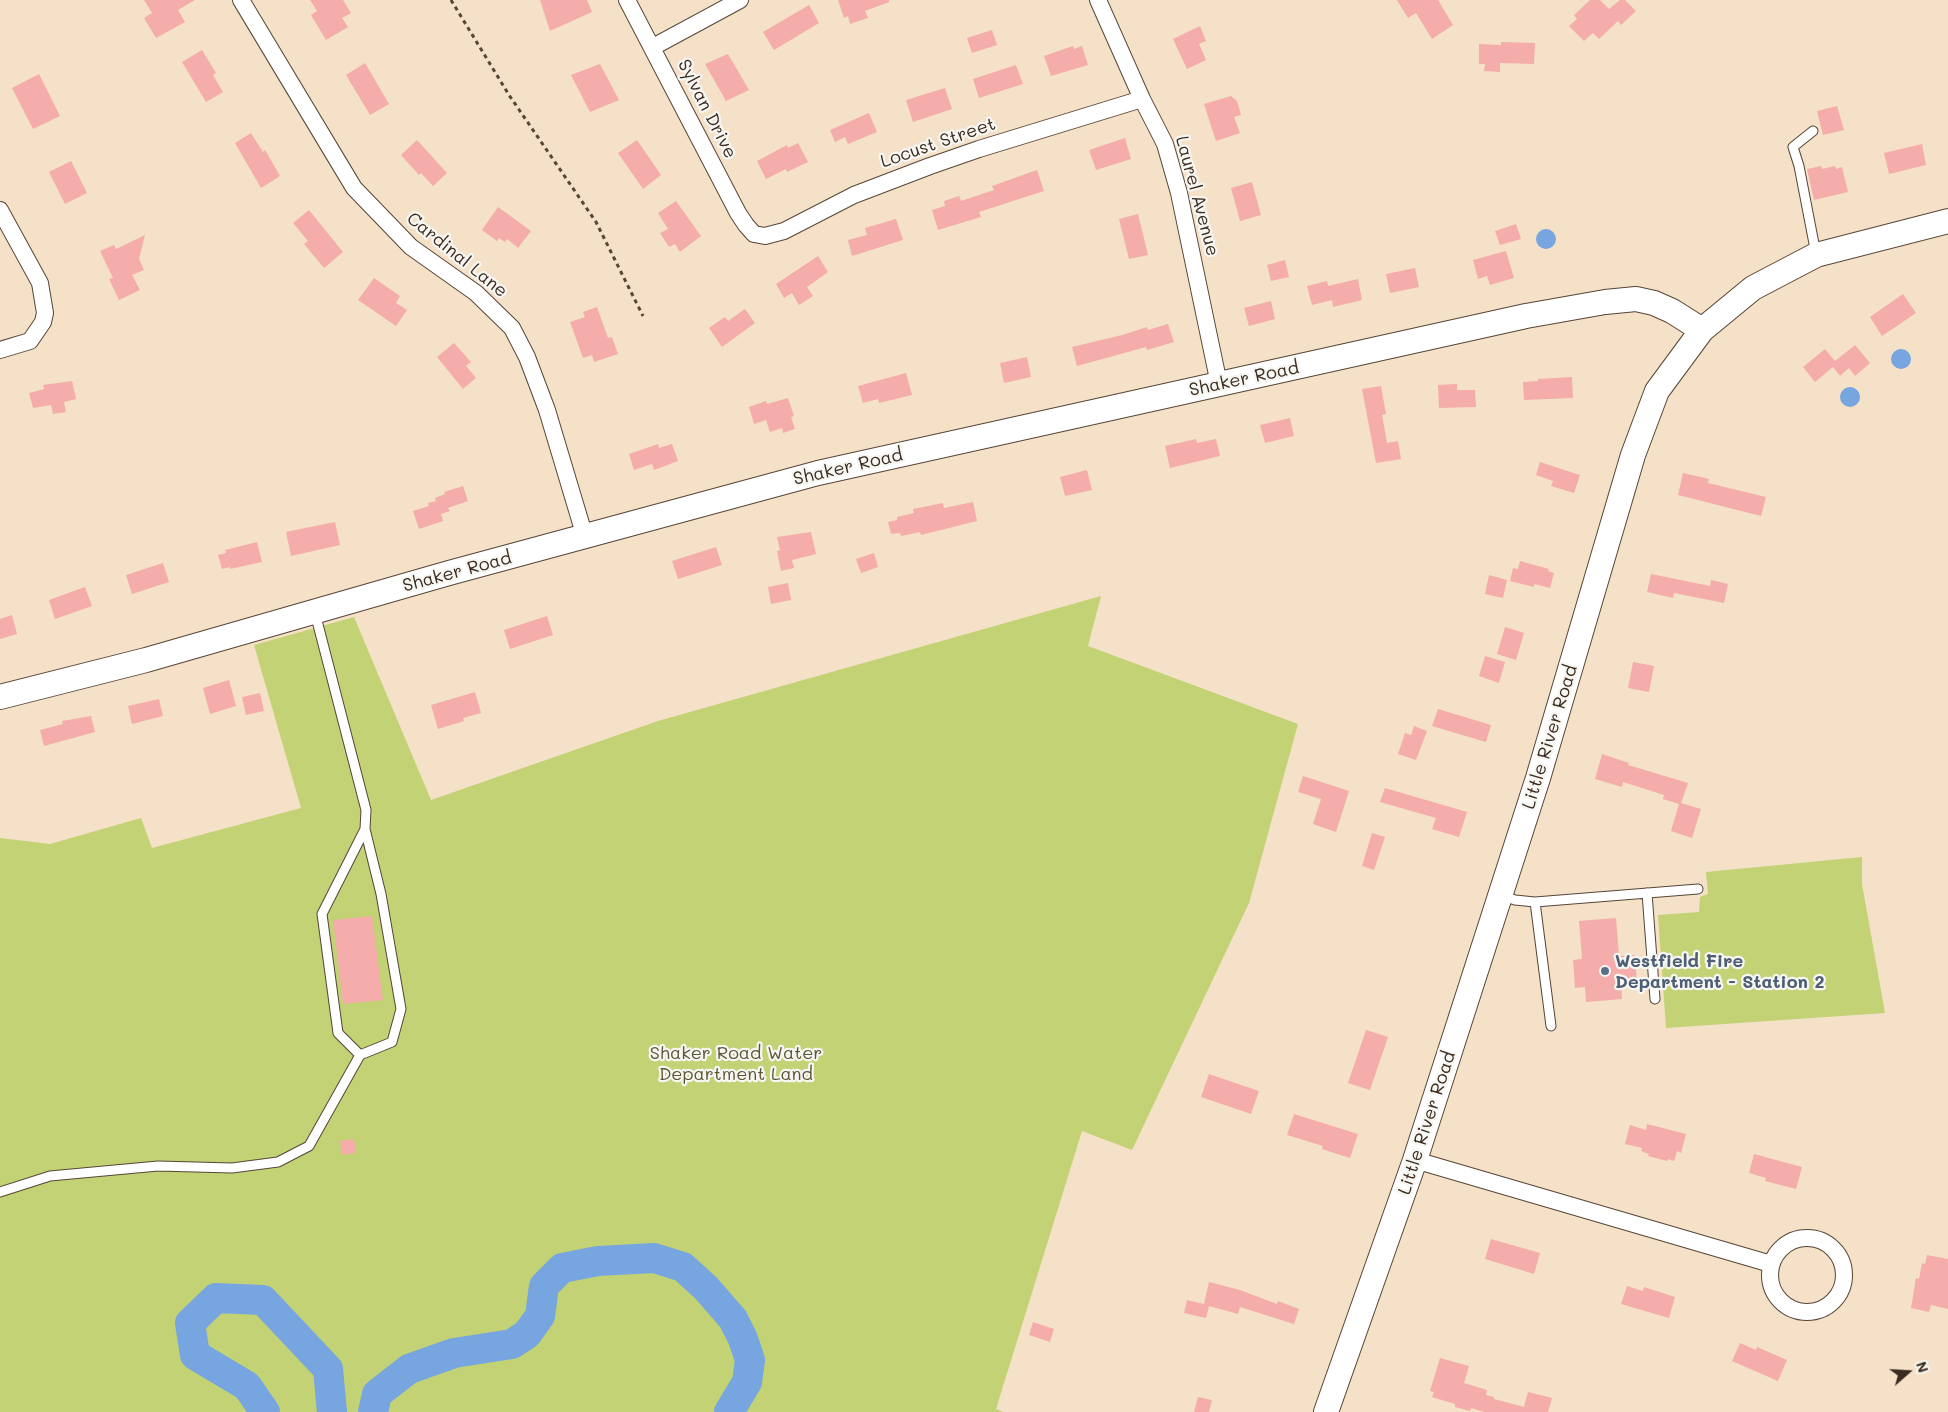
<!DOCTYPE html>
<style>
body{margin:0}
#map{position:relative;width:1948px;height:1412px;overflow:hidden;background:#f4e1c7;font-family:Mali,sans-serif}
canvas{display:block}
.north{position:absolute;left:1883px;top:1347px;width:50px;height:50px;-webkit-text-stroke:4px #f6f6f2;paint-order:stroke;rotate:71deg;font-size:14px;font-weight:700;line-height:20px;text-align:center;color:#3b2a1e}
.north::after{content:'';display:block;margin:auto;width:18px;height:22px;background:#3b2a1e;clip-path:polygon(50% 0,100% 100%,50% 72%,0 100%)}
</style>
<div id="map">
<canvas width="1948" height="1412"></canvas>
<div class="north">N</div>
</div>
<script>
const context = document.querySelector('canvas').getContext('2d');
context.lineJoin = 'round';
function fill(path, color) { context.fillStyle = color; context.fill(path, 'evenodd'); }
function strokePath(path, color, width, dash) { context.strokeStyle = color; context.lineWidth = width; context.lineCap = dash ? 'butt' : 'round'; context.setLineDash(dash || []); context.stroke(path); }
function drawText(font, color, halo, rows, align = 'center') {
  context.font = font + ' Mali,sans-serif'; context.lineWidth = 4.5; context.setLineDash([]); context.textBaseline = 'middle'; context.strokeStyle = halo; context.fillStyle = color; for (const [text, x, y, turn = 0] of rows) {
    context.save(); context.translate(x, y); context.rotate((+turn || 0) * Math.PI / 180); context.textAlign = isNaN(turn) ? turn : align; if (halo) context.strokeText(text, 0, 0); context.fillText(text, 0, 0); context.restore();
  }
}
const green = new Path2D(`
 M1101 596 1088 646 1298 724 1249 903 1132 1150 1082 1131 996 1409 1003 1412H0V838L50 844 141 818 152 848 301 808 254 645 354 617 431 800 658 721Z
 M1862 857V884L1885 1013 1666 1028 1658 915 1699 912 1700 897 1708 894 1706 872Z`);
const water = new Path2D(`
 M1536 239a10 10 0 1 1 20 0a10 10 0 1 1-20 0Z
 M1891 359a10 10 0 1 1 20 0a10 10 0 1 1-20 0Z
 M1840 397a10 10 0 1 1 20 0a10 10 0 1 1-20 0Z`);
const river = new Path2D(`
 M265 1412 247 1386 195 1355 190 1323 216 1298 263 1300 328 1369 332 1412
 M373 1412 377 1394 409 1369 454 1353 512 1344 527 1334 540 1316 544 1286 562 1268 598 1261 654 1258 683 1267 706 1288 733 1319 743 1339 750 1360 747 1382 729 1412`);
const building = new Path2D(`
 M144 0H195L178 10 185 22 156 38 144 18 152 13Z
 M310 0H343L351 13 342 18 348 27 326 40 311 15 317 11Z
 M540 0H587L592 12 550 31Z
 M838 0H889V2L865 11 868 18 850 24 848 16 844 18Z
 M1397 0H1438L1453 25 1432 39 1416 13 1408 18Z
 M1590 0H1600L1609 9 1620 0H1625L1636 11 1621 25 1618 21 1599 39 1593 33 1584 41 1569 26 1577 19 1574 15Z
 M809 5 819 23 774 50 763 32Z
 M1200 26 1206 41 1199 44 1206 60 1187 69 1173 39Z
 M992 30 997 45 972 53 967 38Z
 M1501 42 1535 43 1534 64 1500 63V72L1484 71 1485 64H1479V44L1501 45Z
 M1073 46 1074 49 1082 46 1088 65 1051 76 1044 56Z
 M202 50 216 73 213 75 223 92 206 102 182 62Z
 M728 54 749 90 726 101 705 64Z
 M365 63 389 104 370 115 346 75Z
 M600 64 619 100 590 112 571 75Z
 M1016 65 1023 84 979 98 973 79Z
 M39 74 60 116 33 129 12 88Z
 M945 88 952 109 913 122 906 100Z
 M1231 96 1237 101 1241 115 1234 117 1240 133 1216 141 1204 104Z
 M1837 106 1844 130 1823 135 1817 111Z
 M869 113 877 132 848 144 845 137 835 142 830 130Z
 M251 133 263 152 265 150 280 176 261 188 235 143Z
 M1125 138 1131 159 1096 170 1089 150Z
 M417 140 447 173 433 186 421 173 419 175 401 155Z
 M637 140 661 175 643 189 618 153Z
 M798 143 808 162 787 172 786 169 766 179 757 161 787 145 788 148Z
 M1922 144 1926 165 1889 174 1884 153Z
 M71 161 87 193 65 204 49 172Z
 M1821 166 1822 169 1835 166 1836 169 1842 167 1848 192 1814 200 1807 169Z
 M1037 170 1044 191 979 212 981 217 938 230 932 210 945 206 944 201 959 196 961 201 994 190 992 186Z
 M1252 182 1261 215 1240 221 1231 188Z
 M676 201 701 236 680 252 675 244 669 247 660 233 668 229 658 213Z
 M498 207 531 231 518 248 507 239 505 242 499 238 497 241 482 230Z
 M309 210 343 252 324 268 304 244 308 241 293 223Z
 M1138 214 1148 255 1129 259 1119 219Z
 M896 219 903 240 852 256 848 240 867 235 865 228Z
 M1516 224 1521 239 1500 245 1495 231Z
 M145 235 139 259 144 270 132 275 140 290 119 300 109 279 113 278 100 251 114 245 116 249Z
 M1506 251 1514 278 1490 285 1487 276 1478 279 1473 260Z
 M818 256 828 272 807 287 813 296 799 305 792 293 784 298 776 284Z
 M1285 260 1289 277 1271 281 1267 265Z
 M1415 268 1419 287 1390 293 1386 274Z
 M374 278 400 296 396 303 407 310 396 326 358 300Z
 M1358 279 1362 300 1333 307 1332 300 1312 305 1307 286 1327 281 1328 286Z
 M1903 294 1916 313 1882 336 1870 317Z
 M1271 301 1275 319 1249 326 1244 308Z
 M597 307 608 338 612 337 618 354 594 362 592 355 583 358 570 322 585 317 583 312Z
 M745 309 755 323 722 347 709 328 725 317 728 321Z
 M1168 324 1174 342 1147 350 1146 347 1077 366 1072 347 1122 335 1147 327 1148 330Z
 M454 343 471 362 466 366 476 378 463 389 437 357Z
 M1855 345 1870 363 1855 376 1849 368 1840 376 1833 367 1815 382 1803 367 1825 349 1835 361Z
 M1027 357 1031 377 1004 383 1000 363Z
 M906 373 912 395 879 403 878 399 863 403 858 386Z
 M1572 377 1573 398 1524 400 1523 382 1538 381V379Z
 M72 381 76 399 64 402 66 412 53 414 51 405 33 408 29 393 44 389 43 385Z
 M1457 384V390H1475L1476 407 1439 408 1438 385Z
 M1381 386 1386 414 1382 415 1387 443 1398 441 1401 459 1376 463 1362 389Z
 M788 398 794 416 791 417 795 429 783 433 782 428 770 432 766 420 754 424 749 407 766 401 767 404Z
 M1290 418 1294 436 1265 443 1260 425Z
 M1196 439 1197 443 1216 439 1220 456 1170 468 1165 446Z
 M658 444 659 448 672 444 678 461 654 470 652 464 634 470 629 454Z
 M1540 462 1580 475 1574 493 1551 486 1553 481 1536 475Z
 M1087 470 1092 490 1065 496 1060 477Z
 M1683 473 1709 479 1708 483 1766 497 1761 516 1678 495Z
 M463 486 468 501 448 508 450 511 441 514 443 521 419 529 413 511 429 506 428 503 436 501 435 498 445 494 444 492Z
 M973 502 977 521 921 535 920 532 901 536 900 533 891 534 888 522 897 520V517L914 513 913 509 943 503 944 508Z
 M335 522 340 545 291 556 286 532Z
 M811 532 816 554 792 560 794 568 781 571 777 551 780 550 777 537Z
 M257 542 262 562 230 569V567L222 569 218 555 226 553 225 550Z
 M716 547 722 565 678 579 672 561Z
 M874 553 878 567 861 573 856 559Z
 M1520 561 1549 569 1548 571 1554 573 1550 588 1534 584V587L1510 581 1513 568 1518 569Z
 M163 563 169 582 132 594 126 575Z
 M1651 574 1710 586 1711 580 1728 584 1724 603 1674 593 1673 598 1647 592Z
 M1489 575 1507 580 1503 598 1485 594Z
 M788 583 791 600 771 604 768 587Z
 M85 587 92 606 55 619 49 600Z
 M12 615 17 634 0 639V619Z
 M547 616 553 635 510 649 504 630Z
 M1505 627 1524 633 1516 660 1497 654Z
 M1485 656 1505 662 1499 683 1479 676Z
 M1633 662 1654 666 1649 692 1628 688Z
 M229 680 236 706 210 714 203 688Z
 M475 692 481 713 463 718 464 721 438 729 431 705Z
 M260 693 264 711 246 715 242 697Z
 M159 699 163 716 132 724 128 706Z
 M1438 709 1491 725 1486 742 1432 726Z
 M91 716 95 732 44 746 40 730 63 724 62 721Z
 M1414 726 1427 731 1416 760 1398 754 1405 733 1411 735Z
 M1602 754 1629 763 1628 765 1688 783 1681 803 1701 809 1692 838 1671 831 1679 804 1663 799 1664 795 1623 782 1622 787 1595 779Z
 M1303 776 1349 791 1336 832 1313 824 1321 799 1298 792Z
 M1385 788 1467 812 1459 837 1432 829 1436 818 1380 802Z
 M1372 833 1385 837 1374 870 1362 866Z
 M372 916 383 1000 343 1004 333 920Z
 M1616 918 1619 956 1635 955 1637 983 1621 984 1622 999 1586 1002 1585 987 1575 988 1573 960 1582 959 1579 921Z
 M1366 1030 1388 1037 1370 1090 1348 1083Z
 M1209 1074 1259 1091 1251 1114 1201 1097Z
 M1294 1114 1358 1134 1350 1158 1322 1149 1323 1146 1287 1135Z
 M1647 1124 1686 1134 1681 1153 1677 1151 1674 1161 1668 1159 1667 1161 1648 1156 1649 1154 1641 1151 1642 1148 1625 1144 1630 1125 1646 1130Z
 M354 1139 356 1153 342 1155 340 1141Z
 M1754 1154 1802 1167 1796 1189 1765 1181 1766 1178 1749 1173Z
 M1491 1239 1540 1253 1534 1274 1485 1259Z
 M1927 1255 1948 1259V1309L1931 1305 1929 1312 1911 1308 1916 1278 1919 1279 1922 1263 1925 1264Z
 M1209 1282 1240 1290 1277 1304 1278 1301 1299 1309 1294 1324 1240 1307 1238 1314 1209 1306 1206 1318 1184 1313 1187 1300 1204 1304Z
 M1627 1286 1643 1291 1644 1287 1675 1297 1669 1318 1621 1304Z
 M1033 1322 1054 1329 1050 1342 1029 1335Z
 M1740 1343 1756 1350 1757 1347 1787 1360 1778 1381 1732 1361Z
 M1440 1358 1469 1366 1464 1383 1487 1390 1486 1395 1494 1397V1399L1524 1407 1528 1392 1552 1398 1548 1412H1485L1471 1408 1470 1411 1455 1407V1404L1432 1397 1434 1392 1430 1391Z
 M1198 1397 1212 1400 1209 1412H1194Z`);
const path = new Path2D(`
 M451 0 509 95 596 222 643 316`);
const lane = new Path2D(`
 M1813 131 1793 147 1799 166 1816 254
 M315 613 366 810 365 829 322 914 338 1033 360 1055 392 1042 401 1009 381 894 365 829
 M1647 893 1655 999
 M1501 895 1515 900 1535 902 1698 889
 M1535 902 1551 1026
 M0 1192 50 1176 158 1166 232 1168 278 1162 309 1146 360 1055`);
const street = new Path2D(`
 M241 0 354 188 411 247 476 293 512 328 527 357 547 410 585 537
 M627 0 738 213 746 225 754 234 765 236 784 231 854 195 930 166 979 149 1142 99
 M1098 0 1142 99 1165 144 1179 193 1219 384
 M653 47 740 0
 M0 210 40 283 45 313 43 322 30 341 0 350
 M1415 1160 1771 1264
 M1770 1275a37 37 0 1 1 74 0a37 37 0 1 1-74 0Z`);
const secondary = new Path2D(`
 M0 697 146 660 449 573 818 473 1526 316 1605 302 1636 299 1654 303 1672 311 1702 330
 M1326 1412 1415 1160 1538 778 1633 455 1657 391 1702 330 1753 288 1816 255 1948 221`);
const markers = [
 [1605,971,5,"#5c6f8a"]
];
const streetNames = [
 ["Sylvan Drive",707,109,63],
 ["Locust Street",938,143,-19],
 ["Laurel Avenue",1197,196,75],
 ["Cardinal Lane",457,255,39],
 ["Shaker Road",1244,379,-12],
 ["Shaker Road",848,467,-13],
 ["Shaker Road",457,572,-15],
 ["Little River Road",1550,737,-73],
 ["Little River Road",1427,1123,-72]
];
const serviceNames = [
 ["Westfield Fire",1615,961],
 ["Department - Station 2",1615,982]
];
const parkNames = [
 ["Shaker Road Water",736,1053],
 ["Department Land",736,1074]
];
fill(green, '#c3d274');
fill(water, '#77a5e0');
strokePath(river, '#77a5e0', 30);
fill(building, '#f4adaa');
strokePath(lane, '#574537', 11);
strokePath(street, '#574537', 18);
strokePath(secondary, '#574537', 26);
strokePath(path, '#574537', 3, [4, 4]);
strokePath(lane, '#fff', 9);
strokePath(street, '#fff', 16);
strokePath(secondary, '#fff', 24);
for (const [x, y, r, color] of markers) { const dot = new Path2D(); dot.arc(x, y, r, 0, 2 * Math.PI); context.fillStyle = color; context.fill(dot); strokePath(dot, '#f6f6f2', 2); }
drawText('18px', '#3b2a1e', '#f6f6f2', streetNames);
drawText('bold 18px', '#4e5e75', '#f6f6f2', serviceNames, 'left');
drawText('18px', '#5d5434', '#f6f6f2', parkNames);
</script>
